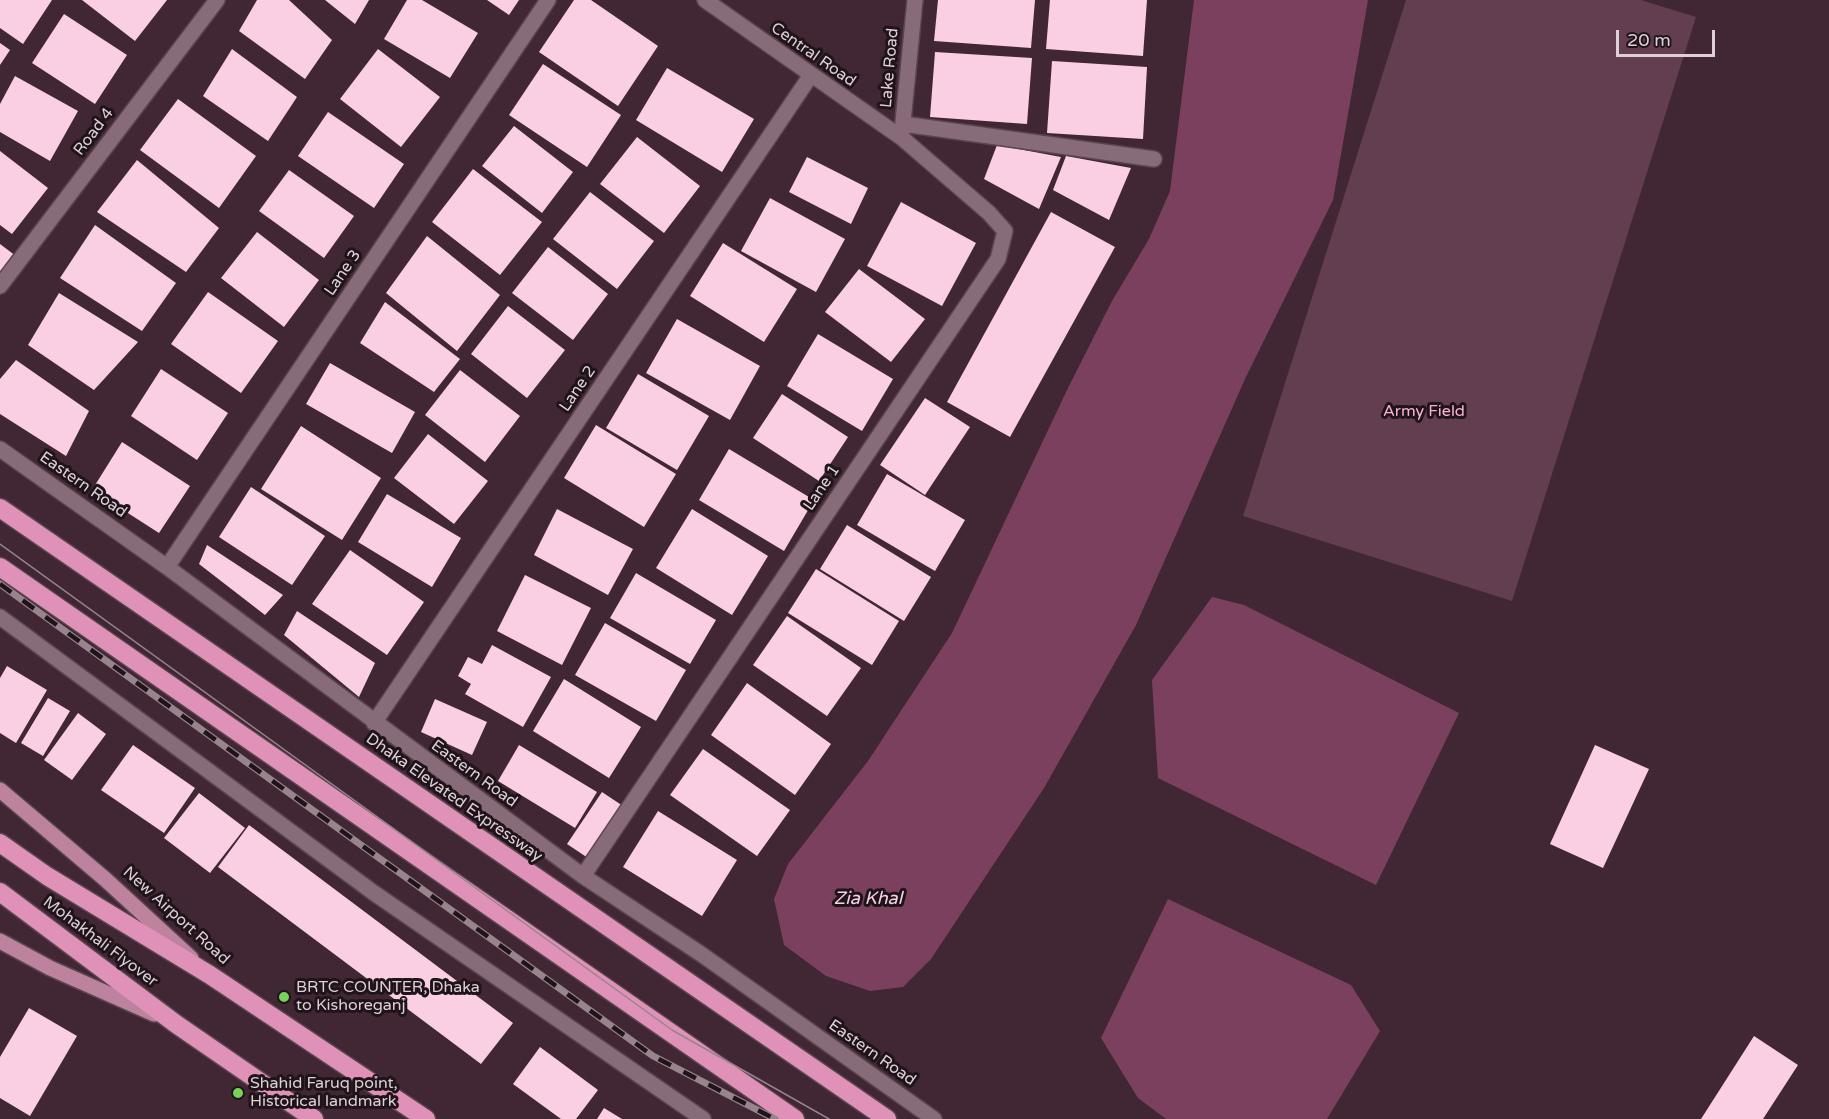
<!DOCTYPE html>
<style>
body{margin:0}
#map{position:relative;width:1829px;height:1119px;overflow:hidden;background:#402733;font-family:"Varela Round",sans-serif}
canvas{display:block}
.scale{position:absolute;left:1616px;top:30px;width:99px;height:27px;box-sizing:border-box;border:3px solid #dfcfd6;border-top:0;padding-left:8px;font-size:18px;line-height:21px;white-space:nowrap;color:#dfcfd6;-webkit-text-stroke:4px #1f141a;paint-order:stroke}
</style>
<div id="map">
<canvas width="1829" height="1119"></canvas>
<div class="scale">20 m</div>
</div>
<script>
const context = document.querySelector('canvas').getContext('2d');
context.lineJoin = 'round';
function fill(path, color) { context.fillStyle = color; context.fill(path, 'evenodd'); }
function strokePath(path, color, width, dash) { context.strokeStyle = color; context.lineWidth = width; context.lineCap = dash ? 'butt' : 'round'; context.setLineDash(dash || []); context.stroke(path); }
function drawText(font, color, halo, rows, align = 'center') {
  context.font = font + ' "Varela Round",sans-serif'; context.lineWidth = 6; context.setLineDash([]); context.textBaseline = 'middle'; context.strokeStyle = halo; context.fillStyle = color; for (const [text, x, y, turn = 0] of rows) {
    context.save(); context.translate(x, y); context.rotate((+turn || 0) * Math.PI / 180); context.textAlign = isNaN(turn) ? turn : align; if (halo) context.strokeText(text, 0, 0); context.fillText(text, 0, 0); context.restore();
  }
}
const green = new Path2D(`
 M1406 0H1641L1696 17 1512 601 1243 516Z`);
const water = new Path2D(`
 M1194 0H1368L1333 200 1245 379 1136 625 1044 788 931 959 903 987 870 991 826 976 784 945 774 899 788 864 868 761 952 633 1068 388 1112 301 1149 239 1170 191Z
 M1212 597 1244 605 1459 713 1376 885 1158 778 1152 680Z
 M1168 899 1351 985 1380 1031 1327 1119H1166L1138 1098 1101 1038Z`);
const building = new Path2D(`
 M0 0H52L23 44 0 28Z
 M82 0H167L135 41Z
 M257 0H289L332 40 305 79 239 31Z
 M325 0H369L355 24Z
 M407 0H422L478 33 450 78 384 39Z
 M487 0H519L509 15Z
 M574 0H591L658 46 618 106 539 52Z
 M938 0H1035L1031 48 934 41Z
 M1050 0H1147L1143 56 1046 49Z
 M64 14 127 55 95 104 32 63Z
 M0 43 10 50 0 65Z
 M232 49 297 97 268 141 203 96Z
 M378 49 440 97 401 147 340 99Z
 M935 52 1032 58 1027 124 930 117Z
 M1052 61 1147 67 1143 139 1047 133Z
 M543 64 621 115 587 167 509 115Z
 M667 68 754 119 722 172 636 120Z
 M15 76 78 111 50 161 0 132V104Z
 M178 99 256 156 219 208 140 150Z
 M328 112 404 164 374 208 298 156Z
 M514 126 573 172 542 213 482 166Z
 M637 137 700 186 664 233 600 184Z
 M997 145 1061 157 1039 209 984 179Z
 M0 151 48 188 12 234 0 225Z
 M1066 156 1131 168 1109 220 1053 190Z
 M807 157 868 188 851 224 789 192Z
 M137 160 219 228 186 272 97 212Z
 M473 169 542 222 500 275 432 222Z
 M289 170 354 216 324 258 259 211Z
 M590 192 654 241 617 289 553 239Z
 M770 198 845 239 816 292 741 251Z
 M901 202 976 243 942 306 867 266Z
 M1051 212 1115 247 1010 437 947 402Z
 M95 225 176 283 142 331 60 278Z
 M257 232 319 280 284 327 221 278Z
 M427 236 500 295 457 351 386 293Z
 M723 243 797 289 764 342 690 296Z
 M0 244 16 256 0 277Z
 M548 247 608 294 573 340 512 293Z
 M859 269 925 319 891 362 825 312Z
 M208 292 278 341 241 393 171 344Z
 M59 293 138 342 94 390 28 345Z
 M385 302 460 359 434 392 360 343Z
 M508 306 565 350 527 398 471 354Z
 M677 319 760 366 730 420 646 373Z
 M818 334 893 379 862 431 787 386Z
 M16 360 89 411 66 456 0 414V379Z
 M330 363 415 412 392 453 306 404Z
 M161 369 228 413 197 460 131 416Z
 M460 370 520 416 485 462 425 415Z
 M638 374 709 416 677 470 606 428Z
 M782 394 848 437 819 481 753 438Z
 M925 398 970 427 925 495 880 465Z
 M596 425 676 474 644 527 564 478Z
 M301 426 381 478 342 540 261 489Z
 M428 434 488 481 454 524 394 478Z
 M122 442 190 486 159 533 92 490Z
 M729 449 814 500 784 551 699 500Z
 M887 474 965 520 935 571 857 525Z
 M251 487 325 536 292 585 219 537Z
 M387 494 461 538 432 587 358 542Z
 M557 509 633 549 608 595 534 555Z
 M692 509 768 556 732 615 656 568Z
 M847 525 931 577 904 621 820 569Z
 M207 545 283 595 265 615 199 564Z
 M350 550 424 602 387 655 312 604Z
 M816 569 899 621 872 665 788 613Z
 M636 573 716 620 690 664 610 618Z
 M525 575 591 608 562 665 497 631Z
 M297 611 375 663 359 697 284 635Z
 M787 616 861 668 827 716 753 665Z
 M605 623 686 670 656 721 575 675Z
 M492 645 551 677 523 727 465 694 471 684 458 676 468 657 482 664Z
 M7 666 47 690 16 743 0 733V678Z
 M564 679 641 727 609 778 533 731Z
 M747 683 831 744 795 795 711 735Z
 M48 698 70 711 43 756 21 743Z
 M435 699 487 722 472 755 421 732Z
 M78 713 106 734 72 780 44 760Z
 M133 745 195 788 164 833 101 790Z
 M519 745 597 792 575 828 498 781Z
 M1595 745 1649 769 1603 868 1550 844Z
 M703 749 790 810 757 856 670 795Z
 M602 792 623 806 588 858 567 844Z
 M199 793 245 828 210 873 164 838Z
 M658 811 737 860 702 916 623 867Z
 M249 825 513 1023 481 1064 218 867Z
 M29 1008 77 1036 30 1116 0 1098V1057Z
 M1754 1036 1798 1065 1763 1119H1701Z
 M540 1047 598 1090 576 1119H561L513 1084Z
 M604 1108 622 1119H597Z`);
const minor = new Path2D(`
 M903 124 1154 159
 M902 132 915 0
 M0 286 217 0
 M0 449 167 567 583 876 701 954 934 1119
 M167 567 548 0
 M0 617 374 893 703 1119
 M374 723 811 75
 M583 876 998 259 1005 231 989 213 902 138 705 0`);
const major = new Path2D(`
 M0 790 105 879 191 958
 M0 941 50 968 154 1014`);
const highway = new Path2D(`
 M0 508 887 1119
 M0 567 795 1119
 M0 843 47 876 210 975 426 1119
 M0 892 176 1024 314 1119`);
const tram = new Path2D(`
 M0 544 672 1030 829 1119`);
const rail = new Path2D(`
 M0 584 653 1056 775 1119`);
const markers = [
 [284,997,6,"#76d25a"],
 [238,1093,6,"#76d25a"]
];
const streetNames = [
 ["Central Road",813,55,35],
 ["Lake Road",890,68,-85],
 ["Road 4",94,132,-53],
 ["Lane 3",343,273,-56],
 ["Lane 2",578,389,-56],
 ["Eastern Road",83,485,35],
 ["Lane 1",822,488,-56],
 ["Eastern Road",474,774,36],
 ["Dhaka Elevated Expressway",454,798,35],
 ["New Airport Road",176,916,42],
 ["Mohakhali Flyover",100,942,37],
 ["Eastern Road",872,1053,35]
];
const parkNames = [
 ["Army Field",1424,412]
];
const poiNames = [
 ["BRTC COUNTER, Dhaka",296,988],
 ["to Kishoreganj",296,1006],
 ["Shahid Faruq point,",250,1084],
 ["Historical landmark",250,1102]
];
const waterNames = [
 ["Zia Khal",868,899]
];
fill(green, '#633d50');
fill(water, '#7c405f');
fill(building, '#fbcfe3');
strokePath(minor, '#5a454f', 18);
strokePath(major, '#5a454f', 18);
strokePath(highway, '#5a454f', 21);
strokePath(minor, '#886b78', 15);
strokePath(major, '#bd829e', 15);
strokePath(highway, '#e091b8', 18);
strokePath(tram, '#98848d', 1.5);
strokePath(rail, '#98848d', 7);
strokePath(rail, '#1f141a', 4.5, [14]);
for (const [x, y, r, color] of markers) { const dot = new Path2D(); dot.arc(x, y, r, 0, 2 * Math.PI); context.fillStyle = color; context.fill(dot); strokePath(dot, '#1f141a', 2); }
drawText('16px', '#dfcfd6', '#1f141a', streetNames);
drawText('16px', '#fbb1d5', '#1f141a', parkNames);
drawText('16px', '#dfcfd6', '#1f141a', poiNames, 'left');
drawText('italic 18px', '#f8d1e3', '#1f141a', waterNames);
</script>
